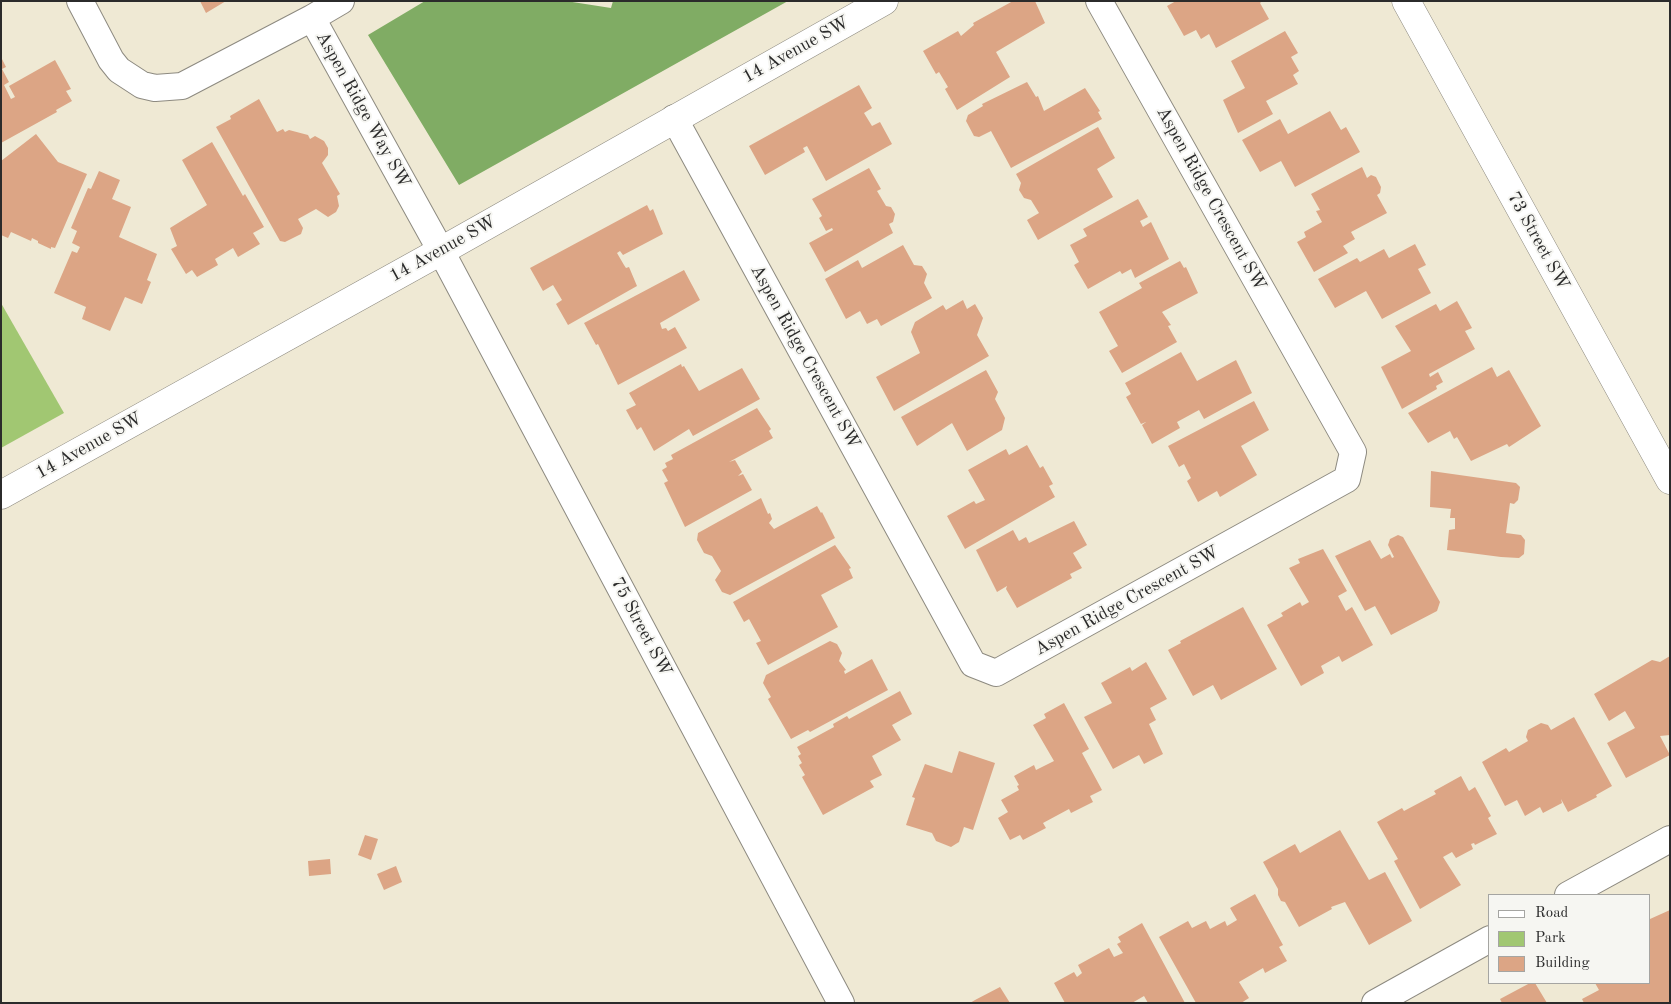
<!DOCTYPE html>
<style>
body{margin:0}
#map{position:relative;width:1671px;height:1004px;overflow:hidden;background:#efe9d4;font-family:"Old Standard TT",serif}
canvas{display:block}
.frame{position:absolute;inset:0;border:2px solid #2b2b2b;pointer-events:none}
.legend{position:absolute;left:1488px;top:894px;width:162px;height:90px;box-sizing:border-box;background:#f6f6f2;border:1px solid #a5a5a2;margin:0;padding:6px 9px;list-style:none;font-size:15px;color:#2b2b2b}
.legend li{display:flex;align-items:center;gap:10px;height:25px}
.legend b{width:25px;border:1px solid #a5a5a2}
</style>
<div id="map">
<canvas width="1671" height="1004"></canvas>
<div class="frame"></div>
<ul class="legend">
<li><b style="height:6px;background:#fff"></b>Road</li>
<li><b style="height:14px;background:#a1c772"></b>Park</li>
<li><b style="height:14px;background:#dca585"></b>Building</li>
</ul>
</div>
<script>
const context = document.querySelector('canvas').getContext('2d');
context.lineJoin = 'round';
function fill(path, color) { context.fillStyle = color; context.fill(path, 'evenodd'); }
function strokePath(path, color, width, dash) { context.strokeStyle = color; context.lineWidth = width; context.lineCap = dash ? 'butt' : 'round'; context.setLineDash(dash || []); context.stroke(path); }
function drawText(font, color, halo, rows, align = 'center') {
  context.font = font + ' "Old Standard TT",serif'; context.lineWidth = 4; context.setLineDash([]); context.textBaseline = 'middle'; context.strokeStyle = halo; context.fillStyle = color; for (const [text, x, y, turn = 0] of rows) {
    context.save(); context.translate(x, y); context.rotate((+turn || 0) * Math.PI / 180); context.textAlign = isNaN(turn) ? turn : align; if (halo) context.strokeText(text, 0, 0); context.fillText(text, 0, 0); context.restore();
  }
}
const green = new Path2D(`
 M1 303 64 413 1 448Z`);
const forest = new Path2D(`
 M425 1H566L611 8 613 1H788L459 185 368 35Z`);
const building = new Path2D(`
 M200 1H226L206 13Z
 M1013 1H1035L1045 23 996 52 1010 77 957 110 945 89 948 87 939 72 936 74 923 51 958 31 961 36 974 25 973 23Z
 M1176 1H1262L1260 3 1269 19 1216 48 1209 34 1201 39 1196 30 1184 36 1167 6Z
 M1285 31 1298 53 1291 57 1299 71 1293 75 1298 84 1266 101 1273 114 1238 133 1223 100 1245 88 1231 61Z
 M1 57 6 67 2 69 9 82 4 85 11 99 15 97 9 86 55 60 71 89 66 91 72 101 56 110 57 112 1 143Z
 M1027 82 1036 97 1038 96 1044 111 1085 88 1100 111 1098 112 1102 119 1011 168 991 131 979 137 974 136 966 121 968 115 983 106 982 104Z
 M859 85 872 108 864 113 872 126 880 122 892 144 826 181 807 146 803 148 805 152 765 175 749 146Z
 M259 99 277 132 283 129 285 132 289 130 308 135 310 139 315 136 324 141 328 148V155L322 163 340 194 337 196 339 206 336 212 328 217 316 209 298 219 303 228 301 234 285 242 280 241 216 127 231 119 230 116Z
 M1330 111 1341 130 1346 127 1360 152 1295 187 1281 161 1260 172 1242 140 1280 119 1288 134Z
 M1098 127 1115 158 1097 169 1113 197 1038 240 1027 220 1039 213 1031 200 1024 198 1019 190 1021 183 1016 174Z
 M36 134 58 162 87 174 55 248 51 247V249L38 243V241L32 238 31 241 11 232 8 238 1 235V161Z
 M212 142 243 196 245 194 264 227 253 233 260 244 238 257 233 248 215 259 218 265 197 277 192 270 186 274 171 249 177 246 170 228 207 205 182 160Z
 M1362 167 1367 178 1371 175 1376 177 1381 187 1380 193 1377 195 1387 213 1351 232 1355 239 1343 246 1348 253 1314 272 1297 242 1306 237 1304 232 1322 222 1316 211 1320 210 1311 194Z
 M869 168 881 189 877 191 886 206 891 207 895 214 893 222 889 224 893 233 825 272 809 243 833 230 832 228 826 231 819 218 822 216 812 199Z
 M99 171 120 180 112 199 131 207 119 237 157 254 147 280 151 282 142 304 125 297 110 331 82 319 86 307 54 293 72 251 77 253 80 247 72 243 77 231 71 228 88 188 91 189Z
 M1138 199 1148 217 1140 221 1143 227 1151 222 1169 259 1135 278 1131 269 1122 274 1120 271 1088 289 1074 265 1079 262 1070 245 1087 236 1083 229Z
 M647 205 650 211 653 209 663 234 623 255 620 251 617 253 624 265 626 268 629 267 637 286 568 325 556 304 562 300 553 285 543 291 530 268Z
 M1415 244 1426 265 1418 269 1431 293 1382 319 1366 291 1335 308 1318 279 1357 258 1360 262 1384 249 1389 258Z
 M903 245 914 265 922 266 927 274 924 283 932 298 881 326 877 319 867 324 860 311 846 319 825 279 858 260 862 268Z
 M1180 261 1184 268 1186 267 1198 293 1162 312 1171 325 1168 326 1177 342 1122 373 1109 351 1118 346 1099 312 1142 288 1139 283Z
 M684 270 700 300 660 323 662 329 666 328 668 331 675 327 687 348 618 385 598 344 596 345 584 323Z
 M963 300 967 309 975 304 983 318 977 335 989 356 894 411 876 377 920 353 911 332 915 322 943 305 946 310Z
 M1457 301 1472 328 1465 331 1475 349 1429 374 1430 377 1438 372 1443 382 1436 386 1437 389 1402 409 1381 367 1411 351 1395 326 1436 304 1440 311Z
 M1181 352 1197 381 1236 360 1252 393 1204 419 1199 410 1177 422 1180 428 1152 444 1142 425 1146 422 1141 424 1126 397 1131 394 1125 383Z
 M681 364 682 367 684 366 699 391 742 368 760 399 693 436 689 429 654 451 641 427 637 430 626 410 636 405 629 393Z
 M1492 367 1497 377 1509 370 1541 426 1509 447 1507 444 1471 461 1457 437 1454 439 1450 431 1428 443 1408 413Z
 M986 370 998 392 995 399 1005 418 1002 430 967 451 952 423 917 446 901 417Z
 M1254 401 1269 430 1241 446 1257 475 1220 497 1217 491 1198 502 1187 481 1191 478 1184 464 1179 467 1168 446Z
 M757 408 771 429 769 431 773 438 729 462 735 460 742 472 738 476 743 474 752 490 685 527 664 483 668 481 662 470 667 467 665 463 673 459 671 455Z
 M1027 445 1040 468 1043 466 1053 484 1049 486 1055 497 965 549 947 516 974 501 976 504 985 500 968 470 1006 449 1009 455Z
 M1431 471 1516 483 1520 487 1518 500 1514 504 1510 503 1506 533 1521 535 1525 540 1524 554 1519 558 1501 557 1447 550 1449 530 1455 529V518H1450L1451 509 1430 507Z
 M761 498 768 514 770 513 772 519 769 523 774 529 817 506 821 513 822 512 835 538 730 595 722 592 715 580 721 571 712 556 704 553 697 540 698 533Z
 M1074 521 1087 545 1073 553 1082 568 1070 574 1072 578 1017 608 1006 589 1007 586 997 592 976 550 1013 530 1019 541 1026 537 1029 543Z
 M1398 535 1403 537 1440 602 1437 611 1391 635 1375 606 1365 611 1335 556 1370 540 1381 559 1390 554 1392 558 1394 557 1388 545 1390 539Z
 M835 545 851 568 849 569 853 578 821 595 838 627 768 665 756 643 761 641 749 619 744 622 733 602Z
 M1323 549 1347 591 1338 596 1346 611 1352 607 1373 645 1342 662 1339 656 1321 666 1324 673 1301 686 1267 625 1283 616 1281 613 1300 602 1302 606 1309 602 1289 568 1300 563 1298 559Z
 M1243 607 1277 669 1221 700 1213 685 1193 696 1168 650 1181 643 1180 641Z
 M830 641 837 644 842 653 839 661 846 670 844 671 845 674 872 659 888 690 810 732 808 730 791 739 768 699 771 697 763 683 766 675Z
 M1670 656V735L1660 736 1670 755 1626 778 1607 743 1635 728 1625 711 1609 721 1594 694 1652 660 1660 662Z
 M1146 662 1167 699 1150 708 1156 720 1149 724 1163 754 1144 764 1139 755 1113 769 1084 717 1112 703 1101 683 1130 667 1132 671Z
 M900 691 912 714 892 725 901 740 872 756 882 775 870 781 874 787 823 815 802 777 805 775 799 765 802 763 798 756 801 754 797 747 834 727 833 724 847 716 849 719Z
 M1064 703 1089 749 1082 753 1102 790 1090 796 1093 802 1071 813 1069 809 1043 823 1046 828 1023 840 1020 835 1010 840 998 818 1008 812 1001 800 1019 790 1017 786 1019 785 1014 776 1034 765 1036 770 1054 761 1033 725 1046 718 1044 714Z
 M1574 717 1612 786 1596 795 1597 797 1568 812 1561 799 1562 803 1543 813 1540 807 1525 816 1517 800 1505 806 1482 762 1506 748 1509 752 1528 741 1526 737 1528 730 1541 723 1548 725 1551 730Z
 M959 751 995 763 973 830 964 827 959 842 951 847 936 841 932 833 906 825 915 798 912 797 925 764 952 773Z
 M1461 776 1469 791 1475 787 1491 816 1488 818 1497 834 1475 845 1474 843 1471 844 1473 849 1456 858 1452 852 1443 857 1461 885 1420 909 1394 861 1398 859 1377 822 1402 808 1404 811 1436 794 1434 791Z
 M1340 830 1369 880 1385 872 1412 921 1369 945 1345 902 1331 907 1332 909 1299 927 1285 902 1281 901 1278 895V889L1263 862 1295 844 1300 853Z
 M365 835 378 839 371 860 358 855Z
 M330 859 331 874 309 876 308 861Z
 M396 866 402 882 384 890 377 874Z
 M1255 894 1283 945 1279 947 1287 961 1265 973 1263 968 1239 982 1249 998 1241 1003H1196L1159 937 1188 921 1192 928 1206 921 1210 929 1225 921 1227 926 1237 920 1230 908Z
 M1670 910V1003H1584L1582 999 1599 990 1595 983H1650V919Z
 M1142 923 1185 1003H1148L1144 996 1132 1003H1065L1054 983 1074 972 1077 977 1082 973 1078 965 1109 948 1114 957 1123 953 1117 944 1121 942 1118 937Z
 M1530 983H1535L1547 1003H1502L1500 999Z
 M1000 987 1010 1003H970L975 1000Z`);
const street = new Path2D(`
 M80 1 111 60 119 70 142 85 155 88 182 86 312 18 441 251 841 1003
 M312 18 341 1
 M674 118 973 664 996 673 1347 479 1353 452 1099 1
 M1568 895 1670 839
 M1375 1003 1490 939`);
const secondary = new Path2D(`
 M1406 1 1670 480
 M1 495 441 251 884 1`);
const streetNames = [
 ["14 Avenue SW",796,50,-29],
 ["Aspen Ridge Way SW",363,110,61],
 ["Aspen Ridge Crescent SW",1211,199,61],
 ["73 Street SW",1538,241,61],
 ["14 Avenue SW",443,249,-29],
 ["Aspen Ridge Crescent SW",805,357,61],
 ["14 Avenue SW",89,446,-29],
 ["Aspen Ridge Crescent SW",1127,601,-29],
 ["75 Street SW",641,627,62]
];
fill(green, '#a1c772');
fill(forest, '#80ac64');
fill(building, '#dca585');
strokePath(street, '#8d8a80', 28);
strokePath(secondary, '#8d8a80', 29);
strokePath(street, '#fff', 26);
strokePath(secondary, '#fff', 28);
drawText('18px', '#2b2b2b', '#f6f6f2', streetNames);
</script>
